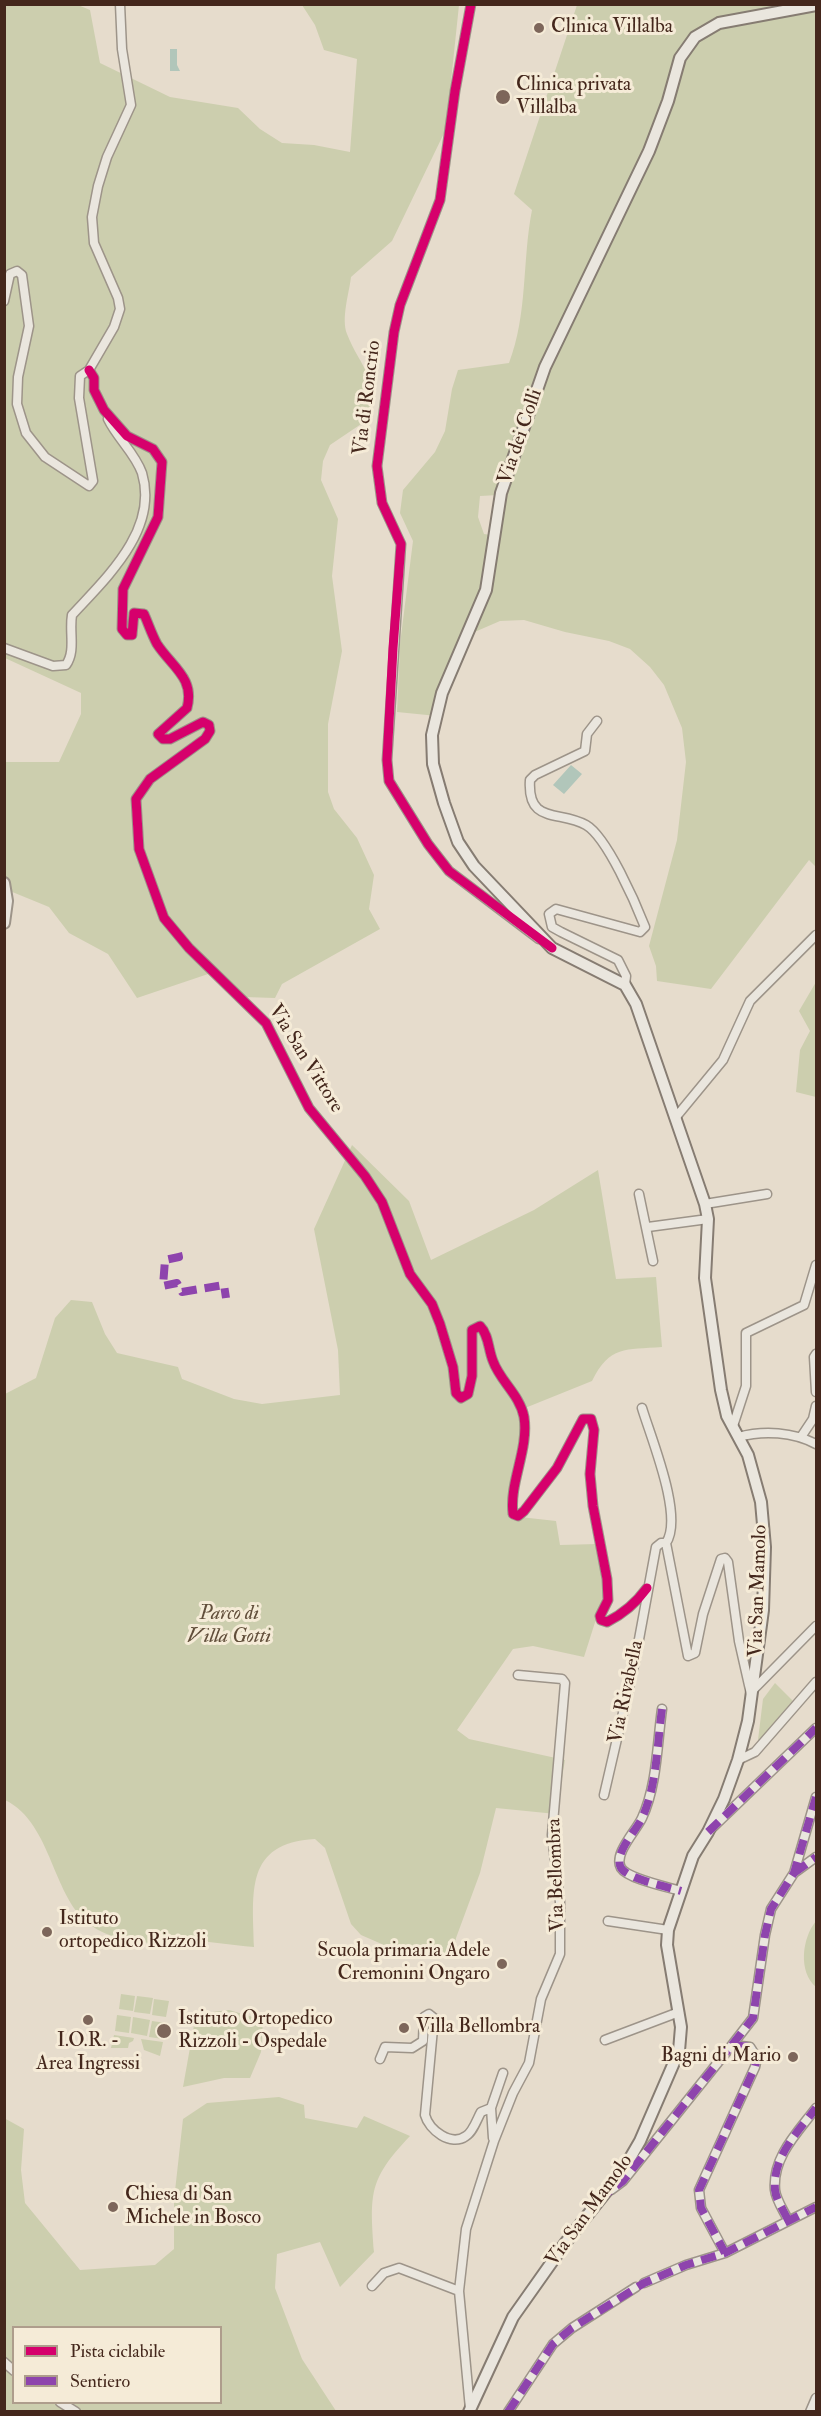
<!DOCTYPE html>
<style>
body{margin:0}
#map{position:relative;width:821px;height:2416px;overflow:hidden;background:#e6dccc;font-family:"IM FELL Double Pica",serif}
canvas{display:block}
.frame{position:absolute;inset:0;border:6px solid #44271c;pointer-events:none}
.legend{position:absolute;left:12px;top:2326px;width:210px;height:78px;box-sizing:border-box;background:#f5ebd7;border:2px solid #ae9d8c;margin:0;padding:8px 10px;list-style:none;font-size:18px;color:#44271c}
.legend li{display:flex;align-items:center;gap:12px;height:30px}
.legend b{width:30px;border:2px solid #ae9d8c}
</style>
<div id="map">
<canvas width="821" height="2416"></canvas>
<div class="frame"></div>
<ul class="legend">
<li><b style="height:8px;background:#d6006c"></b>Pista ciclabile</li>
<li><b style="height:8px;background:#8e44ad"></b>Sentiero</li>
</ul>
</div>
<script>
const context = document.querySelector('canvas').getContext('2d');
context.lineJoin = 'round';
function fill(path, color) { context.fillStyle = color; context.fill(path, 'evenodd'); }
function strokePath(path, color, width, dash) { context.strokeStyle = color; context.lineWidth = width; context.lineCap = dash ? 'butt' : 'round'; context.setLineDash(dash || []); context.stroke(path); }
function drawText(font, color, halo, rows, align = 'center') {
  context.font = font + ' "IM FELL Double Pica",serif'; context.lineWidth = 6; context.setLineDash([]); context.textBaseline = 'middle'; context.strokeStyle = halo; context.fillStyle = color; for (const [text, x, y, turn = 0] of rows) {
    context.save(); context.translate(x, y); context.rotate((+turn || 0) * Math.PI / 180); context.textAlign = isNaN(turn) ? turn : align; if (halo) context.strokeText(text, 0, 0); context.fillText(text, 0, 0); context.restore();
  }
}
const green = new Path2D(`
 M5 5H78L90 10 100 63 170 97 238 108 260 129 282 143 314 145 350 152 357 59 324 50 315 25 302 5H459L446 129 392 241 351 277C349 294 341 318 347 334 361 369 379 376 370 418L330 445 323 461 321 480 338 519 332 576 342 651 328 724V792L334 809 357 838 374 875 369 909 380 929 282 984 275 998 244 997 217 971 137 998 108 954 69 933 49 907 5 889V762H59L81 714V693L5 658Z
 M577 5H816V867L809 860 711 989 657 981 656 966 649 946 677 840 686 762 682 728 664 685 650 667 630 649 609 641 565 632 524 620 500 621 470 634 437 716 397 712 400 644 413 541 400 513 403 490 435 452 445 431 452 389 458 370 509 363C528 314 522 261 532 210L514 194ZM498 495 491 535 484 534 478 517 480 496Z
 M816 982V1097L796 1092 800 1050 810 1031 799 1011Z
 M352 1145 409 1201 431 1260 534 1210 598 1170 616 1279 656 1277 662 1347C625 1350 610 1345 592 1381L525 1408 523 1472 511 1516 556 1521 560 1545 597 1544 603 1575 604 1594 584 1657 533 1646 513 1649 457 1730 469 1739 565 1760 556 1814 496 1808 480 1873 456 1938 453 1957 384 1945 361 1935 351 1924 325 1848 315 1839C244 1843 253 1893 254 1947 231 1945 208 1941 186 1940 178 1940 170 1942 163 1943 141 1944 110 1939 92 1926 52 1900 53 1823 5 1800V1394L36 1378 55 1318 71 1300 92 1302 105 1334 117 1353 178 1367 182 1379 234 1399 262 1404 340 1395 338 1350 314 1229Z
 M775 1683 796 1704 761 1744 758 1740 763 1699Z
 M816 1921V1987C798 1972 802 1938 816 1921Z
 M121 1994 135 1996 133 2011 119 2009Z
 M137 1996 153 1998 150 2014 134 2012Z
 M154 1999 169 2001 166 2017 152 2015Z
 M229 2010 263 2020 261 2052 250 2078H224L183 2087 196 2014Z
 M117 2015 131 2017 129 2033 115 2031Z
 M133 2017 150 2020 147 2036 131 2033Z
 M152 2021 166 2023 163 2039 149 2037Z
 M114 2035 134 2038 133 2041 129 2043 128 2048H111Z
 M141 2039 163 2042 160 2056 144 2050Z
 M279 2097 304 2105 305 2118 357 2128 364 2116 410 2136C368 2180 370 2194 374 2252L340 2287 320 2242 277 2254 275 2288 289 2325 302 2359 336 2411H5L4 2118 24 2129 21 2170 25 2203 80 2270 155 2265 174 2249V2200L183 2119 207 2103ZM14 2328H220V2402H14Z`);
const water = new Path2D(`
 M170 49H177V65L180 71H170Z
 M571 765 582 774 564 794 553 785Z`);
const minor = new Path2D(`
 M471 4 455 91 440 200 400 305 394 332 377 466 382 503 401 544 387 760 389 781 428 844 449 871 539 939
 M4 301 10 274 17 271 22 275 29 326 18 377 17 404 26 433 45 457 89 486 93 481 79 398 80 376 89 370 114 327 120 309 118 298 94 243 92 217 98 186 107 157 131 105 122 49 120 4
 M89 370 94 378V390L104 410 127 436 153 449 162 462 158 517 123 589 122 629 127 635H132L134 613 144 614C148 623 152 635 157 644 172 667 195 678 187 708L158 734 163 739H170L203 722 209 725 210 731 205 739 150 779 136 799 139 849 164 918 189 948 266 1023 309 1108 365 1176 382 1202 410 1274 432 1304 440 1324 453 1367 456 1393 461 1398 468 1394 472 1376V1330L480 1326C489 1335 488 1349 493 1361 500 1381 520 1395 524 1417 529 1450 509 1482 513 1514L518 1516 524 1511 557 1468 583 1419H591L594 1430 590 1474 593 1506 607 1579 608 1600 600 1616 601 1620 607 1622C623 1614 636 1603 647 1588
 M4 648 53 666 66 665C76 651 69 632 72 615 106 578 159 530 142 473 135 453 117 438 108 419
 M597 721 587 734 585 751 535 775 530 780C527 825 560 810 586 825 607 837 636 904 645 927L640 932 556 909 549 914 552 927 561 932 618 960 626 976 625 985
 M676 1117 723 1060 750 1001 816 935
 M639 1194 653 1261
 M705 1204 767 1194
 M648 1227 708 1219
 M816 1354 814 1357 816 1392
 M642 1408C651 1438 684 1517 666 1543
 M733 1426 746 1386V1333L804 1305 816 1265
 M738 1437C764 1430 793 1432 816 1444
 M801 1437 813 1419 816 1406
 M754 1689 816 1626
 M662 1709C657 1745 657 1786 642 1818 636 1831 613 1854 621 1868 628 1879 668 1887 681 1891
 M738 1760 755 1752 816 1682
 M604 1795 635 1661 656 1547 661 1543H666L688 1656 695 1653 703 1614 721 1559 725 1558 728 1562 739 1641 751 1694
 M711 1829 816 1728
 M794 1873 816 1857
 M608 1921 668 1930
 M605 2040 679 2012
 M732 2045 753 2018 765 1935 771 1909 794 1873 816 1797
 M380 2059 385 2047 412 2048 423 2041 424 2017 429 2014 434 2018 425 2115C429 2130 451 2147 466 2136 473 2132 477 2119 481 2112L491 2108 493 2138
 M491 2108 503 2073
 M611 2190 623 2181 732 2045 750 2047 757 2058 755 2067 699 2190 701 2208 725 2253
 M788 2220C784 2211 776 2200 775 2190 772 2157 798 2132 816 2108
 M644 2283 686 2265 725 2253 816 2207
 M372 2286 384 2273 399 2268 459 2291
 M4 2362 14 2371
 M60 2402 76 2412
 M470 2409 459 2291 466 2229 494 2141 513 2093 529 2063 541 1999 560 1954V1902L552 1835 565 1683 562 1679 518 1675
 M508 2412 553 2344 572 2328 636 2287
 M810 2412 816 2398`);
const tertiary = new Path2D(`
 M4 883 7 901 4 923`);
const secondary = new Path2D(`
 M469 2412 513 2317 566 2242 622 2172 640 2141 679 2051 681 2027 667 1945 668 1930 693 1856 708 1832 724 1799 738 1760 748 1721 763 1610 765 1547 761 1502 748 1455 727 1416 721 1390 705 1278 708 1219 705 1204 636 1004 625 985 552 948 474 866 458 842 444 803 433 764 432 735 442 693 486 590 501 493 545 367 649 151 668 101 680 58 695 37 719 23 816 5`);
const quiet = new Path2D(`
 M178 1253 179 1257 165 1260 163 1286 177 1283 182 1292 224 1285 226 1298
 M662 1709C657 1745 657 1786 642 1818 636 1831 613 1854 621 1868 628 1879 668 1887 681 1891
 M708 1832 816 1728
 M794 1873 816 1857
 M732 2045 753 2018 765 1935 771 1909 794 1873 816 1797
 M598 2200 623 2181 732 2045 750 2047 757 2058 755 2067 699 2190 701 2208 725 2253
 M788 2220C784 2211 776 2200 775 2190 772 2157 798 2132 816 2108
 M508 2412 553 2344 572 2328 644 2283 686 2265 725 2253 816 2207`);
const cycleway = new Path2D(`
 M471 4 455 91 440 200 400 305 394 332 377 466 382 503 401 544 393 648 387 760 389 781 428 844 449 871 552 948
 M89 370 94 378V390L104 410 127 436 153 449 162 462 158 517 123 589 122 629 127 635H132L134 613 144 614C148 623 152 635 157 644 172 667 195 678 187 708L158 734 163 739H170L203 722 209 725 210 731 205 739 150 779 136 799 139 849 164 918 189 948 266 1023 309 1108 365 1176 382 1202 410 1274 432 1304 440 1324 453 1367 456 1393 461 1398 468 1394 472 1376V1330L480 1326C489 1335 488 1349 493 1361 500 1381 520 1395 524 1417 529 1450 509 1482 513 1514L518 1516 524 1511 557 1468 583 1419H591L594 1430 590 1474 593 1506 607 1579 608 1600 600 1616 601 1620 607 1622C623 1614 636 1603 647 1588`);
const markers = [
 [539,28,6,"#7d665a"],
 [503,97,8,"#7d665a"],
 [47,1932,6,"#7d665a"],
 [502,1964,6,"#7d665a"],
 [88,2020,6,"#7d665a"],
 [404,2028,6,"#7d665a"],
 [164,2031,8,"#7d665a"],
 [793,2057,6,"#7d665a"],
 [113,2207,6,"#7d665a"]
];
const poiNames = [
 ["Clinica Villalba",551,28],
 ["Clinica privata",516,86],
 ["Villalba",516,109],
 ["Istituto",59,1920],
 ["ortopedico Rizzoli",59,1943],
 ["Scuola primaria Adele",490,1952,"right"],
 ["Cremonini Ongaro",490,1975,"right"],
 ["Istituto Ortopedico",178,2020],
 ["Rizzoli - Ospedale",178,2043],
 ["Villa Bellombra",416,2028],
 ["I.O.R. -",88,2042,"center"],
 ["Area Ingressi",88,2065,"center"],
 ["Bagni di Mario",781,2057,"right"],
 ["Chiesa di San",125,2196],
 ["Michele in Bosco",125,2219]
];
const streetNames = [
 ["Via di Roncrio",368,398,-83],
 ["Via dei Colli",521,437,-71],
 ["Via San Vittore",305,1059,58],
 ["Via San Mamolo",759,1591,-88],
 ["Via Rivabella",627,1692,-78],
 ["Via Bellombra",557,1875,-92],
 ["Via San Mamolo",590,2211,-54]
];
const parkNames = [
 ["Parco di",229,1615],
 ["Villa Gotti",229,1638]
];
fill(green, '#ccceae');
fill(water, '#b1c6ba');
strokePath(minor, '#9d9489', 11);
strokePath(tertiary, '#9d9489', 14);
strokePath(secondary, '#867c72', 14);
strokePath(minor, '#eae6de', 8);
strokePath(tertiary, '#eae6de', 10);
strokePath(secondary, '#eae6de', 10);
strokePath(quiet, '#8e44ad', 8, [15, 8]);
strokePath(cycleway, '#d6006c', 9);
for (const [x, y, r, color] of markers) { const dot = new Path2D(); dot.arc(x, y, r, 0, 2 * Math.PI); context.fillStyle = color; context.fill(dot); strokePath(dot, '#f5ebd7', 2); }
drawText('20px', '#44271c', '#f5ebd7', poiNames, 'left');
drawText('20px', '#44271c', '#f5ebd7', streetNames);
drawText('italic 20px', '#614e3a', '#f5ebd7', parkNames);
</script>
